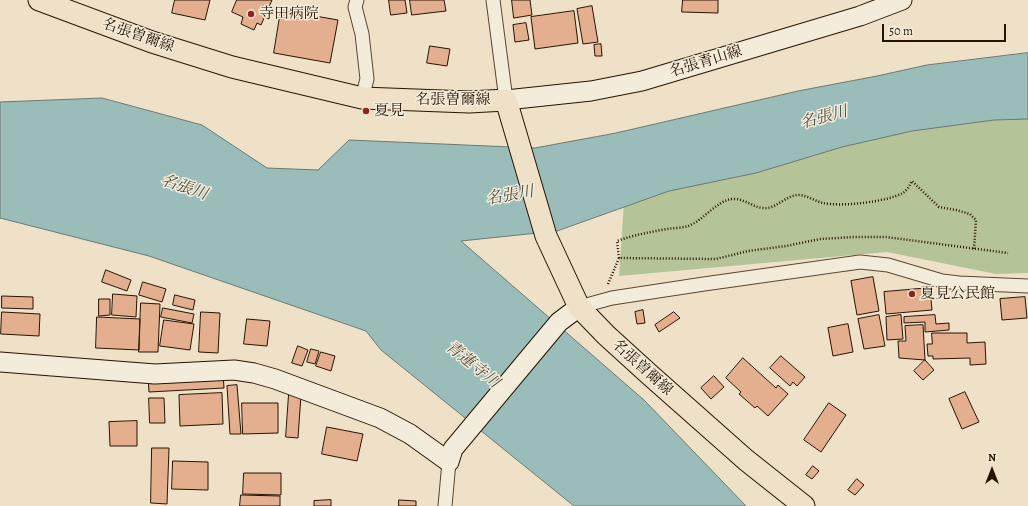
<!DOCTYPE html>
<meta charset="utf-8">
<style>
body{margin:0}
#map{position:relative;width:1028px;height:506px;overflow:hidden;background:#eee1c8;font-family:Alegreya,serif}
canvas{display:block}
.north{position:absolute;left:972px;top:450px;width:40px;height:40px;-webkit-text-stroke:3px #f4ecdb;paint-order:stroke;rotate:0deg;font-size:11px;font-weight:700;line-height:16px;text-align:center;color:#281300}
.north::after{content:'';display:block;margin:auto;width:14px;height:18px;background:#281300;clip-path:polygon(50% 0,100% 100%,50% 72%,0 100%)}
.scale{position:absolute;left:882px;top:24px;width:124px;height:18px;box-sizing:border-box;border:2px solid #281300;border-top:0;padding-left:5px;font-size:12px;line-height:14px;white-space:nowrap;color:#281300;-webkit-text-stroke:3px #f4ecdb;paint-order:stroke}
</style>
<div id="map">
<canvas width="1028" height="506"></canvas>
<div class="north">N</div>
<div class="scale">50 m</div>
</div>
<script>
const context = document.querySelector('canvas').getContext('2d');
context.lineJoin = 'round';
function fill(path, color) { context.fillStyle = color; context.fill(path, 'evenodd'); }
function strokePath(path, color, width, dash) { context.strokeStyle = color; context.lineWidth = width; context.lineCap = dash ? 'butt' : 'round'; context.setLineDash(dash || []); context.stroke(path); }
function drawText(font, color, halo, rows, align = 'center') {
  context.font = font + ' Alegreya,"Noto Serif JP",serif'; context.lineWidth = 3; context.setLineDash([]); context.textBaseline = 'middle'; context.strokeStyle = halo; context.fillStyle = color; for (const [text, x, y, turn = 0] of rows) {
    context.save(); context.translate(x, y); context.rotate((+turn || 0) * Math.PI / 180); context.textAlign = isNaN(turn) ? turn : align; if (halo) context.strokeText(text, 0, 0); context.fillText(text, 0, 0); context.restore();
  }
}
const green = new Path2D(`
 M1028 105V273L996 274 887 252 619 276 624 203 682 167Z`);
const water = new Path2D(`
 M1028 53V119L994 120 912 131 842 147 756 173 669 191 557 231 461 241 644 400 746 506H574L381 350 366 331 149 256 0 218V102L102 98 202 125 267 168 318 170 349 140 535 148 616 133 798 91 877 76 927 65Z`);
const building = new Path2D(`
 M175 0H210L205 20 172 13Z
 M237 0H272L261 25 257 23 254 30 241 24 243 17 232 12Z
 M389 0H405L407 13 391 15Z
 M410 0H444L446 11 412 15Z
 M512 0H530L532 15 514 18Z
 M683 0H718V13L682 12Z
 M592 6 598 42 583 44 577 9Z
 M281 10 338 20 330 63 274 53Z
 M574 11 578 43 535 49 531 17Z
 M526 23 529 40 515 42 513 25Z
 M601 44 602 56H595L594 45Z
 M430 46 450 49 447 66 427 63Z
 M106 270 131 280 127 291 102 282Z
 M873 277 879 311 857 315 851 281Z
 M143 282 166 289 162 302 139 295Z
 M930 288 932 310 886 314 884 292Z
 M113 294 137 296 136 317 112 315Z
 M175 295 195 300 193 310 173 305Z
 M2 296 33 297V309L2 308Z
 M1025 297 1027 318 1002 320 1000 299Z
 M99 299H110V315L99 316Z
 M141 303 160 304 158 352H139Z
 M163 308 194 314 192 323 161 317Z
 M643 310 645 323 637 324 635 312Z
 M2 312 40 314 39 336 1 334Z
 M201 312 220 313 218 353 199 352Z
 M674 312 680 318 659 332 655 325Z
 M879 315 885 346 864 349 858 319Z
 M901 315 903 339 887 340 886 317Z
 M935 315 936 324 949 323V330L925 332V322L904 323V317Z
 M97 317 140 319 139 350 96 348Z
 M247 319 270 321 267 346 244 344Z
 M164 320 194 324 190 350 160 346Z
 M848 324 853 352 833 356 828 328Z
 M923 325 925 360 899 358 898 341H906L905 326Z
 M932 333H967V343L985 342 986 364 970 365V358L933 359V356H928L927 344H932Z
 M298 346 308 350 302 366 292 363Z
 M311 349 319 351 315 364 307 362Z
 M321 352 335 356 331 371 316 366Z
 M781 356 805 377 797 386 793 382 790 386 770 368Z
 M743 358 776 388 778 385 788 394 768 416 757 406 755 408 739 394 741 392 726 378Z
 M925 360 934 370 923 380 914 371Z
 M223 373 224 388 149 392 148 377Z
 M714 376 724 387 711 399 701 388Z
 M237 385 241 434H230L227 386Z
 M965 392 979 422 962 429 949 399Z
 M222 393 223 424 180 426 179 395Z
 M289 394 301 395 298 438 286 437Z
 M149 398H164L165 423H150Z
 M242 403H278V433L243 434Z
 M829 403 846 415 821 452 804 440Z
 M137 421V446H110L109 422Z
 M327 427 363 434 357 461 322 454Z
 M152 448H169L167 504 151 503Z
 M173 461 208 462V490L172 489Z
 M813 466 819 471 812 479 806 475Z
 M244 473H281V495L243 494Z
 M857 479 864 485 855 495 848 490Z
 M241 495 280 496V506H240Z
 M331 500V506H314V501Z
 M399 500 416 501V506H399Z`);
const path = new Path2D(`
 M619 258 617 241C634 235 650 232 667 229 674 228 682 228 688 226 703 221 716 201 732 199 744 198 752 207 763 208 776 210 786 194 800 195 808 196 815 201 823 203 841 207 886 202 903 193 907 190 910 185 912 181L939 207 956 210 970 214 976 220 974 249
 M608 284 619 258 716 259 748 251 786 246 820 239 854 237H886L1008 253`);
const street = new Path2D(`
 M357 0 355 7 362 34 367 79 362 98
 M493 0 506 100
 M579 307 612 298 704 284 860 262 888 265 942 281 959 283 1028 286
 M445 506 449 462`);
const secondary = new Path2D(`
 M506 100 591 91 642 81 860 16 902 0
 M0 362 155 374 234 370 254 373 275 379 380 418 410 434 449 462 453 449 559 322 579 307`);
const primary = new Path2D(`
 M39 0 152 42 232 67 362 98 469 102 506 100 546 236 579 307 606 335 650 375 746 460 804 506`);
const markers = [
 [251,14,4,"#8f2418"],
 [366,111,4,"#8f2418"],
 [912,294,4,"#8f2418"]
];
const poiNames = [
 ["寺田病院",259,14],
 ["夏見",374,111],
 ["夏見公民館",920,294]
];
const streetNames = [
 ["名張曽爾線",138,36,19],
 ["名張青山線",706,62,-17],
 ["名張曽爾線",453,100],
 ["名張曽爾線",642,368,42]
];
const waterNames = [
 ["名張川",824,118,-15],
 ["名張川",184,188,19],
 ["名張川",510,196,-10],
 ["青蓮寺川",472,365,39]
];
fill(green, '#b5c399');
fill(water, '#9abdba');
strokePath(water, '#6c7970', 1);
fill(building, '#e3af8f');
strokePath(building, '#281300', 1);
strokePath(street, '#5a4632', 15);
strokePath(secondary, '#281300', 21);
strokePath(primary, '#281300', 23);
strokePath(path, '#281300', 2.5, [1, 2]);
strokePath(street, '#f4ecdb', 13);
strokePath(secondary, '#f4ecdb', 19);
strokePath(primary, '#eee1c8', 21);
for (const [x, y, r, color] of markers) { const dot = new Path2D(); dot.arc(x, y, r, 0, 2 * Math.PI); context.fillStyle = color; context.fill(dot); strokePath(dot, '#f4ecdb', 1.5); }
drawText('15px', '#281300', '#f4ecdb', poiNames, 'left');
drawText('15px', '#281300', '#f4ecdb', streetNames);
drawText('italic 16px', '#504e41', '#f4ecdb', waterNames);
</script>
